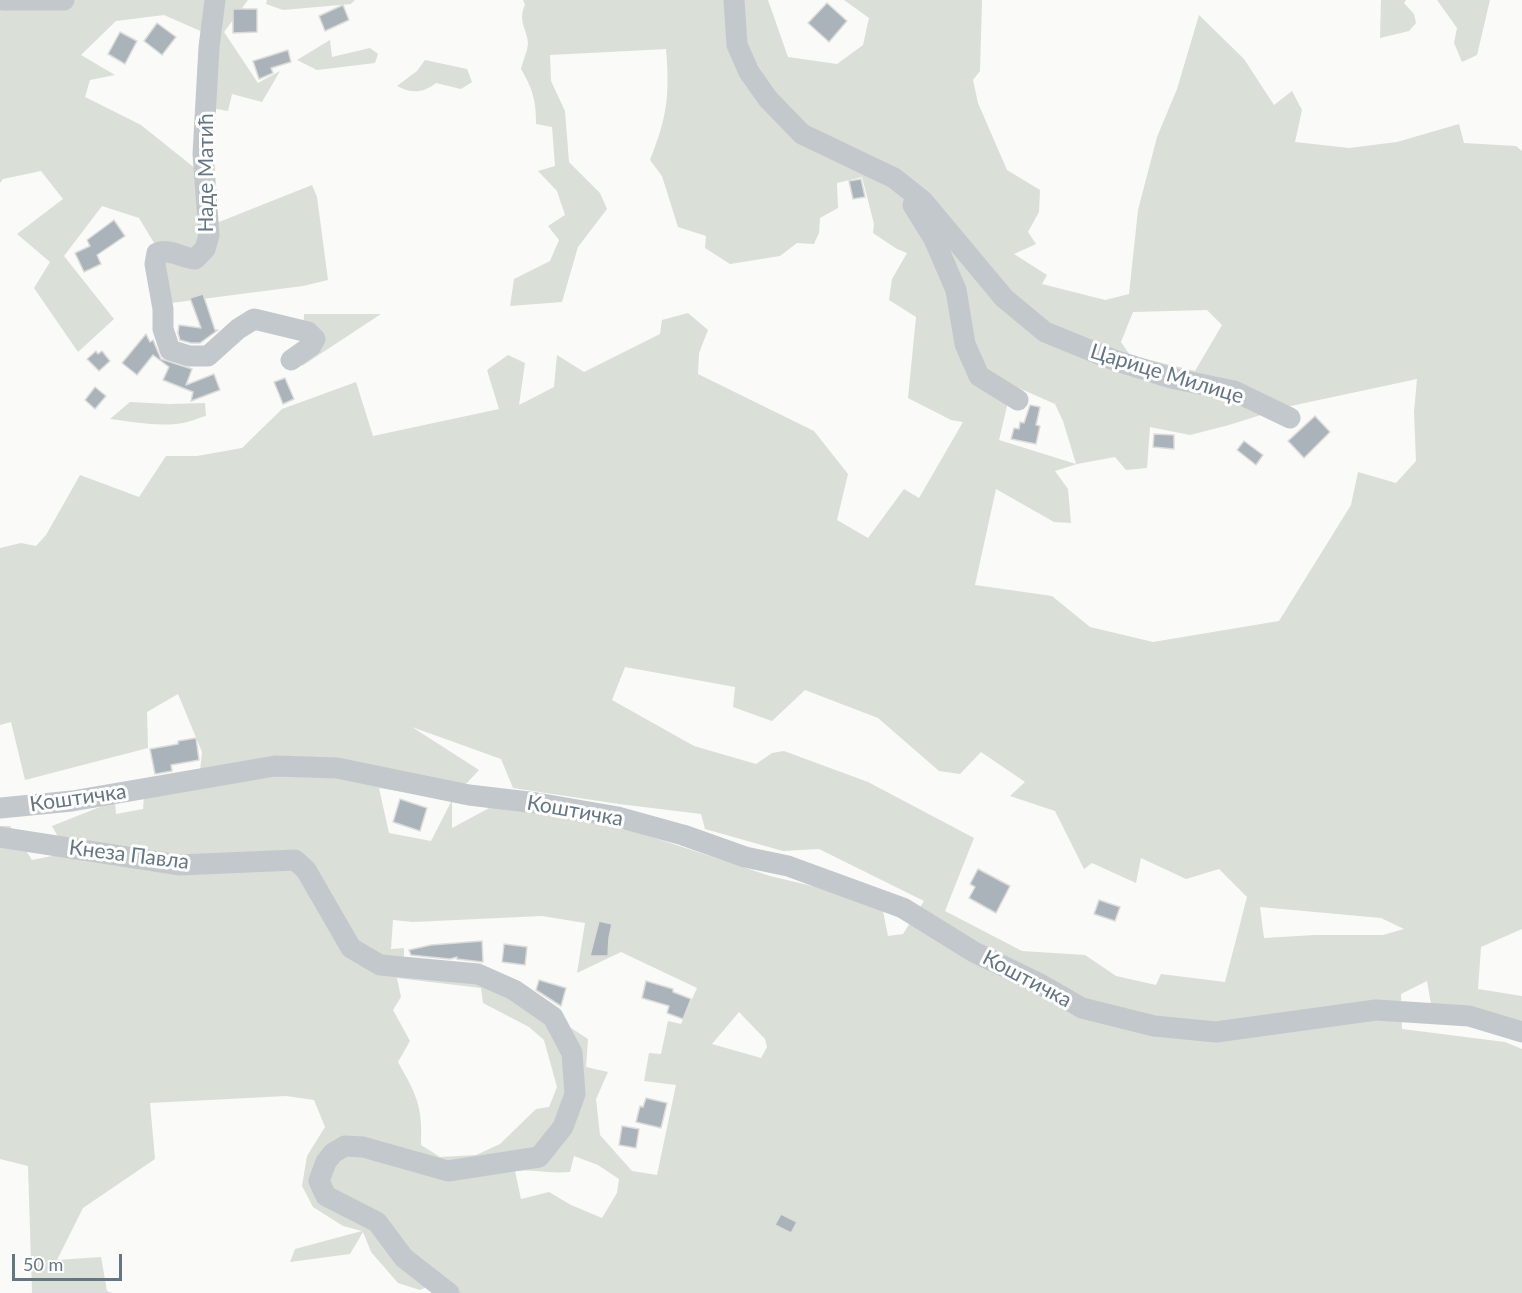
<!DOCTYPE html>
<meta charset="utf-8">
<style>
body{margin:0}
#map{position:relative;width:1522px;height:1293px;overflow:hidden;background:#fafaf8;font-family:Lato,sans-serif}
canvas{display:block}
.scale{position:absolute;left:12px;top:1254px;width:110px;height:27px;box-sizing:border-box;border:3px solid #657683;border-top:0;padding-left:8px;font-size:18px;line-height:21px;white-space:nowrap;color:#657683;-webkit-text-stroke:4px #fff;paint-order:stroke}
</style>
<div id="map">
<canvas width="1522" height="1293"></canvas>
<div class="scale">50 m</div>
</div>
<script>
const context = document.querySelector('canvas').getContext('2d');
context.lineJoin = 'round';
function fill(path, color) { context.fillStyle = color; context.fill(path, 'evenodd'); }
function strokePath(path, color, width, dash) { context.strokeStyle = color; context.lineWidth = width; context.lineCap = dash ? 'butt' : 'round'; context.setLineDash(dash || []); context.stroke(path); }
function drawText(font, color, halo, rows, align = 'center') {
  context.font = font + ' Lato,sans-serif'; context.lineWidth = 6; context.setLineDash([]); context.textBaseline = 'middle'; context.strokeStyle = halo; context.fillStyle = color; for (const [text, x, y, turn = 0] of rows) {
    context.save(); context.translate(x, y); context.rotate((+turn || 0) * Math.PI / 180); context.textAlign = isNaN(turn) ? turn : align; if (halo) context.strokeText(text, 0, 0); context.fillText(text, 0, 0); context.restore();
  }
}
const green = new Path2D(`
 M0 0H248L224 32 258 83 280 71 262 102 232 94 228 111 210 108 214 37 164 15 116 21 81 55 115 75 90 80 85 97 141 125 196 169 197 190 219 222 312 185 317 197 328 280 303 286 171 303 165 261 139 218 102 206 64 256 114 319 78 352 34 288 50 262 17 234 63 199 41 171 3 179 0 183Z
 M267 0H355L351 4 283 10 266 4Z
 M523 0H768L788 57 837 64 863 45 869 18 844 0H982L980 71 973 80 978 103 1007 170 1040 190 1039 212 1028 232 1036 244 1014 254 1047 275 1042 284 1105 300 1129 294 1138 210 1157 137 1177 89 1199 15 1244 59 1274 105 1292 91 1302 110 1295 142 1349 148 1397 142 1459 124 1464 143 1516 146 1522 151V929L1481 947 1478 989 1522 996V1023L1431 1004 1427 981 1401 994 1402 1029 1505 1042 1522 1049V1293H442L432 1285 420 1290 398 1283 371 1252 363 1232 350 1254 290 1262 295 1249 362 1231 343 1226 313 1207 302 1186 307 1156 325 1127 314 1100 286 1096 150 1103 155 1159 83 1208 57 1260 101 1257 107 1291 112 1293H32L28 1166 0 1159V826H10L32 860 67 853 52 826 115 801 116 814 143 809 144 795 199 781 202 752 178 694 147 712 148 748 25 780 11 722 0 725V548L21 543 36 546 46 535 80 475 139 497 166 456H197L242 448 282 409 356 382 373 436 499 409 487 370 508 355 525 363 519 405 554 387 557 355 584 372 660 334 662 320 688 313 708 330 699 353 698 374 814 431 848 474 837 520 868 538 904 489 919 498 963 422 951 420 908 398 916 317 889 300 892 279 907 253 897 249 873 233 874 224 862 177 837 183 838 208 820 218 819 233 814 244 797 243 780 256 730 264 705 248 706 236 678 227 662 176 650 160C667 117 670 96 666 49L550 55 551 81 565 111 569 162 600 193 607 209 578 247 562 302 510 306 514 279 550 261 559 240 548 226 565 215 557 191 538 171 555 166 552 127 536 124C536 100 533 90 521 69 523 61 527 52 528 44 528 30 517 22 525 5ZM1207 310 1222 325 1195 371 1130 355 1121 342 1133 312ZM1417 379 1414 412 1416 461 1396 483 1358 472 1351 505 1279 621 1153 642 1090 627 1052 596 975 585 996 489 1054 522 1071 523 1068 489 1055 471 1077 464 1115 457 1126 470 1147 468 1150 427 1190 435 1229 425 1286 407ZM1012 385 1055 404 1063 421 1076 464 999 440ZM625 667 735 687 733 707 772 721 805 690 878 718 939 771 960 774 981 752 1025 782 1010 796 1055 811 1084 869 1092 863 1136 883 1141 858 1186 879 1219 869 1247 897 1225 982 1161 974 1156 985 1116 976 1085 955 1022 951 945 911 974 838 868 782 784 751 772 753 756 764 694 746 612 700ZM412 727 501 759 513 788 619 804 701 814 705 829 783 851 819 849 924 901 903 934 888 936 883 911 825 889 770 876 622 827 493 806 452 828V799L479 770ZM379 788 452 800 431 841 389 833ZM1260 907 1381 918 1404 929 1383 935H1315L1264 938ZM542 916 585 923 577 973 621 952 697 988 681 1024 668 1021 661 1054 649 1053 644 1081 676 1085 657 1175 632 1171 600 1135 596 1099 608 1072 586 1067 588 1039 482 970 404 961V948L391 949 393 920 413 922ZM397 978 481 988 483 1003 529 1027 544 1040 557 1087 549 1107 536 1109 500 1144 476 1155 440 1157 421 1145C423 1106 416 1094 398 1062L410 1041 393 1010 401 997ZM739 1012 765 1039 767 1047 761 1058 712 1044ZM574 1156 598 1165 619 1179 617 1193 602 1218 571 1205 549 1192 521 1199 515 1171C534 1169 550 1174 570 1172Z
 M1381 0H1406L1404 3 1414 14 1416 23 1409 31 1380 38Z
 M1437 0H1490L1477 55 1462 62 1454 43 1457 28Z
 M330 40 332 57 370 48 378 54 375 63 317 70 297 60Z
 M425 60 467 69 472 82 461 89 436 83C423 93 412 94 397 86L417 71Z
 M304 314H381L302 366Z
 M130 402 169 404 205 403 206 416C198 418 190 422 183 423 159 427 134 422 110 419Z`);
const building = new Path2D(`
 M827 3 847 21 829 42 808 23Z
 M343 5 349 20 325 31 319 16Z
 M233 9H257V32L233 33Z
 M157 23 176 37 162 55 144 41Z
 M120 32 137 41 125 64 108 54Z
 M288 50 291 62 271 68 273 73 259 79 253 61Z
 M861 179 865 197 853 199 849 181Z
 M114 220 125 236 97 255 101 264 84 272 75 253 90 246 87 240Z
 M203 294 215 330H218L200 343H191L180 340 178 333 179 325 201 328 190 298Z
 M146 334 150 342 153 340 161 359 192 369 186 385 214 374 220 390 191 401 193 392 163 380 169 367 153 355 137 375 122 363Z
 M96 351 98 354 102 351 110 361 99 371 87 359Z
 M285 378 294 399 283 404 274 382Z
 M95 387 106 396 95 409 85 400Z
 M1030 405 1040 407 1036 425 1040 426 1036 444 1011 439 1014 428 1019 429 1020 422 1024 423Z
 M1315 416 1330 432 1304 458 1288 441Z
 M1154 434 1174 435V449L1153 447Z
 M1244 441 1263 455 1256 465 1237 450Z
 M196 738 199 760 171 765 172 771 155 774 150 749 178 744V741Z
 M400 799 427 808 420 831 393 822Z
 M978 869 1010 886 996 913 969 898 975 887 970 884Z
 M1099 900 1120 907 1115 921 1094 914Z
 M599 921 612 924 609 938 608 956H590Z
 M482 941 483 962 457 959V957L450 959 411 955 409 950 431 945Z
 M504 944 527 947 525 965 502 962Z
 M539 980 566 988 561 1006 536 990Z
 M646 981 673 989V992L691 999 683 1019 667 1013 669 1006 642 998Z
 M646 1098 667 1103 661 1128 636 1122 640 1106 643 1107Z
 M622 1126 639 1129 636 1148 619 1145Z
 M781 1214 797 1222 791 1233 775 1225Z`);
const minor = new Path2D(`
 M3 0H64
 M215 0 209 47 203 154 209 235 205 249 195 259C181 258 170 248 157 253L155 264 163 309V329L170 350 189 356H208L238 329 254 319 308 332 315 339 311 346 291 360
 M734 0 737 45 749 72 768 99 802 134 894 178 923 201 1004 298 1045 332 1114 360 1171 378 1234 391 1290 418
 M913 205 934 239 956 290 965 344 979 376 1018 400
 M0 808 72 801 275 766 337 768 469 795 537 803 618 817 683 835 745 857 788 866 903 908 974 952 1042 985 1082 1008 1154 1026 1216 1032 1376 1010 1469 1016 1522 1032
 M0 837 179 865 295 860 306 870 351 948 380 965 478 974 514 990 553 1017 572 1053 575 1094 563 1127 539 1157 448 1171 363 1147 345 1146 333 1153 326 1162 319 1181 326 1196 377 1222 404 1258 449 1293`);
const streetNames = [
 ["Наде Матић",206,173,-90],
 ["Царице Милице",1167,374,17],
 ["Коштичка",78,798,-8],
 ["Коштичка",575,811,10],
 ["Кнеза Павла",129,855,7],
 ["Коштичка",1027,979,28]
];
fill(green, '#dadfd7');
fill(building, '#aab3b9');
strokePath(building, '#dcdcda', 1.5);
strokePath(minor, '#c3c8cc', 21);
drawText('21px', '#657683', '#fff', streetNames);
</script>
